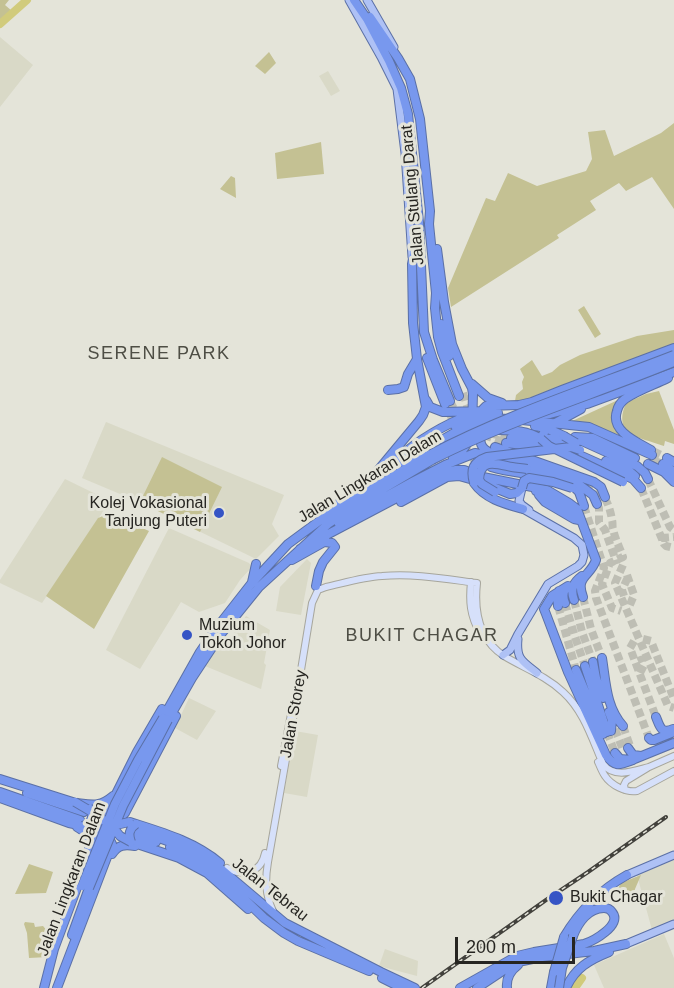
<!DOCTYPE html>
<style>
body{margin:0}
#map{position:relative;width:674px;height:988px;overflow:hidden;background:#e4e4d9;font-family:Helvetica,sans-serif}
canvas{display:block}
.scale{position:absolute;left:455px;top:937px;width:120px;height:27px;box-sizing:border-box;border:3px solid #262521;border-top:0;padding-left:8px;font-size:18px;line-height:21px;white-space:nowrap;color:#262521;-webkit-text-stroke:4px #e4e4d9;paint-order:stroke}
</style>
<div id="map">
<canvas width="674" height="988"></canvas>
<div class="scale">200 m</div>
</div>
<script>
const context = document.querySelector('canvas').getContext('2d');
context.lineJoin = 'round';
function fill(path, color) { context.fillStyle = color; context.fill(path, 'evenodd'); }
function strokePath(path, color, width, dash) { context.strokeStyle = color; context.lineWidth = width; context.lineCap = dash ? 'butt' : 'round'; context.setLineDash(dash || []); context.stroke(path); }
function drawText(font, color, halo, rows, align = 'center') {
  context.font = font + ' Helvetica,sans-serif'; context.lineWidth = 6; context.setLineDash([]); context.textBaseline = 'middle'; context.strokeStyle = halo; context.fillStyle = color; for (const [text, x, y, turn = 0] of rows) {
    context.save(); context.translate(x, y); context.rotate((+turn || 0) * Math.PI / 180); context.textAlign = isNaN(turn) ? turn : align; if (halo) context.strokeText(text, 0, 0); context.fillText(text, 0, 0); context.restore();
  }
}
const built = new Path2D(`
 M0 37 33 65 0 107Z
 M328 71 340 91 331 96 319 76Z
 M106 422 284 495 272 524 279 536 256 559 139 502 82 478Z
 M65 479 110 501 42 603 0 583V580Z
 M169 528 249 563 252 567 240 580 225 603 199 612 181 602 140 669 106 650Z
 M307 559 311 563 301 615 276 611 280 587Z
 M246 616 270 630 264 663 266 665 261 689 205 666 220 644 224 646Z
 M189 698 216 711 197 740 175 728Z
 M295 731 318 735 307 797 284 793Z
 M674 860V921L652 930 637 875Z
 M664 934 674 958V988H604L594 965Z
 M385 949 418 961 417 976 379 966Z`);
const green = new Path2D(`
 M0 0H9L5 5 12 11 0 21Z
 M269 52 276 63 265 74 255 66Z
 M674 123V209L652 177 626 191 619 183 590 201 596 210 557 235 559 238 451 307 448 288 486 198 495 201 508 173 537 186 586 171 592 159 588 132 605 130 614 156 661 133Z
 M321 142 324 174 277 179 275 153Z
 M231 176 235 178 236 198 220 189Z
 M584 306 601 334 595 338 578 310Z
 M674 330V345L534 398 515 401 516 395 523 389 522 382 524 377 520 369 532 360 542 376 552 372 560 365 580 355 637 336Z
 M659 391 674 430V444L665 441 664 446C640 437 612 436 626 403L646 394Z
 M618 400C612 415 610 420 619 435L589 425 570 422Z
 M162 457 222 487 200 532 140 502Z
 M108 514H111L149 531 94 629 46 596 98 518Z
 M29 864 53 872 46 893 15 894Z
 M641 875 635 889 634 895 616 892 621 883Z
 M25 922 34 923 35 927 43 926 54 939 48 957 29 958 27 933 24 924Z`);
const river = new Path2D(`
 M0 24 27 0
 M575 988 582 978`);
const highwayTunnel = new Path2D(`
 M463 393 470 415
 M450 401 462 425
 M445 404 468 452 475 461
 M489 433 511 438
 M484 435 506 443
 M653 451 667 458
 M652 460 663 464
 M648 479 670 527 674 530
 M574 481C598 486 608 495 612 520 613 523 612 526 613 529 615 539 620 548 623 557L610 563 602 584 612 608 621 611
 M641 488 664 544 666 546 674 548
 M597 504 599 508V522L605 530 617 564
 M584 506 604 568 595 591 596 598 649 738
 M661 538 674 537
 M623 565 615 583 668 706 674 708
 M627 575 634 595 629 607
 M624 596 622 590 628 577
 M583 597 591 629 602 658
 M574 600 582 632 593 662
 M565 603 574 634 585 666
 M558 606 576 670
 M643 639 651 641 674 699
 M634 641 630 648 656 717
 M640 673 644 665 640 656
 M623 726 630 746
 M615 729 623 750
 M607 732 615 753`);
const secondary = new Path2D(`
 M471 582C469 601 470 616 480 633
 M598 762C600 766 602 772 605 776 611 785 626 793 637 791L674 771
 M281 766 291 714
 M625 790 624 785 626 781 649 767 674 756
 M227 868C244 877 261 873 265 853
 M273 911C265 894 265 880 268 862L292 725 312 603 318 590 326 587C344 583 363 577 382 576 413 573 446 579 477 583 474 611 478 639 504 656 524 668 546 676 563 692 584 711 592 739 603 764 614 779 634 771 649 767`);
const primary = new Path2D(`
 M349 0 381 57 397 89 405 153 412 257
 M367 0 394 47
 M522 488 519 501 522 505 529 510
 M518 639C516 659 522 661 537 673
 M503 655 510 650 518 634 548 584 578 566 582 562 584 555 582 545 574 538 523 509
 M627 875 674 855
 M626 944 674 924`);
const highway = new Path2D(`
 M354 0 367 19 389 61 401 88 408 114 419 222 424 332 433 360 450 401
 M370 17 398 58 410 79 420 119 430 211 429 224 436 293 435 308 438 337 442 352 459 396
 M437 249 444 302 452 344 462 369 472 388 473 394 472 429 469 441 462 451 453 458
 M441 324 449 356
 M427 358 445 404
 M472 384 488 398 502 403
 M388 390 398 389 404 387 408 374 417 359
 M426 400 430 407 443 412 482 411 498 413
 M482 414 483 409 486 406 519 405 532 402 562 390 674 348
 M537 415 550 414 587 404 674 372
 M522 420 589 427 652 455
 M455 426C468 420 483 423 497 424
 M535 426 546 428 564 436
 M498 430C513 430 528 431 541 439L546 428 581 409
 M480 432C480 443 480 448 491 453
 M575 437 593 438 635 458
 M511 438 530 440 560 438
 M506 443 532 446 559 442 582 441 637 466 645 473 648 479
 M495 447 594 482 601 487 605 497
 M566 449 633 479 641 488
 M651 450C637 442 610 431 617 411 618 406 621 402 625 399 638 390 654 385 668 378
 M667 458 674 462
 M606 461 628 470 635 476
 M648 464 664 472 674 482
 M663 464 674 472
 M392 465C410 445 439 428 464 417L472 416 507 419
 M393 465 407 460 454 433 461 430 474 429
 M491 467C513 474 536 473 557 480
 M370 480 419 421 423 415 426 407 417 359 413 323 412 264 416 244
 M474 483C485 499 505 504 523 509
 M488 485 510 494 517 493 522 488
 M573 486 579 492 584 506
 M536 491 565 506 577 516
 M539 495 545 502 574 519 579 520
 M340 502 374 478
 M401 502 447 477 459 476 477 481
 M339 524 363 509 414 481 445 465 475 453 516 461 574 481 593 495 597 504
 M300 549 444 473 456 470H464L483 477 547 490 569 503 577 509 596 560C590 577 575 576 583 597
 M292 560 326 541
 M252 582 256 564
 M316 586 319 571 323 562 335 547 332 543 325 542
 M568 586 552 596 544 609 546 614 568 672 606 755C615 768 620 765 633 760
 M574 600C570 589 573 583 582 576
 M565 603C563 598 562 593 566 588
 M558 606 557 596 559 591
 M602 658C606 683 606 707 623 726
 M593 662 596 678 603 698
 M585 666 607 732
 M576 670 603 734
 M609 712 612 720 611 731
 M656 717C660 727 661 734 673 729
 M163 718 200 652 215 630 251 584 288 544 326 516 429 455
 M168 720 192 678 221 634 259 587 328 524 359 503 432 460
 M649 738 651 740H654L674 732
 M628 748 633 755 641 756
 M615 753 620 759 632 760 674 743
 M0 779 79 804
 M0 792 80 820
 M27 793 84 812
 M0 798 69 823 88 827 100 826
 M77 803C93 805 100 807 113 796
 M106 814 137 752 162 709
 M119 819 125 813 176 716
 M130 822C161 832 194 841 220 863
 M77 827C87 833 91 836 89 848
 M139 831 173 843 199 854 221 869 285 923 381 972 415 988
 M136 836 156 842
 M131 842 179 858 207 873 248 909
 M170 847 213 869 264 918 284 933 298 941 369 971
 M112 854C118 845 124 844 135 846
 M72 935 89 888
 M564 937C580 910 600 890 627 875
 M382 978 402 988
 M44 988 54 949 100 826
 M57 988 112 844 108 836 101 835 96 837
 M460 988 517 956 534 952 584 944C593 941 623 925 612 912 610 909 607 908 604 908 588 908 578 923 573 936
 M477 988 510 966 518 962 542 957 594 951 626 944
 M507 988C506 978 510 971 518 965
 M551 988 554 972
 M566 988C575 968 589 960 609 952`);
const rail = new Path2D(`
 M422 988 546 900 588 872 666 817`);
const highwayBridge = new Path2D(`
 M564 436 576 443
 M541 439 549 446 623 482
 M429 455C507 414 592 387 674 355
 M432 460C510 420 594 395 674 362
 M474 483C470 469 473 462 487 457L571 447 580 450
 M522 488 524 481 529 478 553 482 572 488
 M495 492 482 484 479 480C480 457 497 464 512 467 517 468 522 468 527 469
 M75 802 92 812C93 820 90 823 83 826
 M90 809 95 811 103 820
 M129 822 112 826 120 836 131 842
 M131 842C128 834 129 829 136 824
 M82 886 115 804 138 760 163 718
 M89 888 123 806 168 720
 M554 972 564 937
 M559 988 562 968 573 936`);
const markers = [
 [219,513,6,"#3554c5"],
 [187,635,6,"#3554c5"],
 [556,898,8,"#3554c5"]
];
const streetNames = [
 ["Jalan Stulang Darat",413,195,-95],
 ["Jalan Lingkaran Dalam",370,477,-31],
 ["Jalan Storey",294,714,-80],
 ["Jalan Lingkaran Dalam",72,879,-69],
 ["Jalan Tebrau",270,890,38]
];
const poiNames = [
 ["Kolej Vokasional",207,504,"right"],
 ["Tanjung Puteri",207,522,"right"],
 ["Muzium",199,626],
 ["Tokoh Johor",199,644],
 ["Bukit Chagar",570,898]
];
const neighbourhoodNames = [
 ["SERENE PARK",159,354],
 ["BUKIT CHAGAR",422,636]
];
fill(built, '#d9d9c7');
fill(green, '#c4c193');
strokePath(river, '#d1cb7c', 8);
strokePath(highwayTunnel, '#bebeb4', 8, [8, 4]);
strokePath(secondary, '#a7a69c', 8);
strokePath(primary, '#5b70a6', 9);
strokePath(highway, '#5b70a6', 10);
strokePath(secondary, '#d6e0fa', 6);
strokePath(primary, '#aec1f5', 7);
strokePath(highway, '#7898ee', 8);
strokePath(rail, '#42413c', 4);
strokePath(rail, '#e4e4d9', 1.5, [4.5]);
strokePath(highwayBridge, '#5b70a6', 10, []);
strokePath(highwayBridge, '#7898ee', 8);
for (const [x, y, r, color] of markers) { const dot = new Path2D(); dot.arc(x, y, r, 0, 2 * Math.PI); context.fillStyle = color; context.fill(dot); strokePath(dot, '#e4e4d9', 2); }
drawText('16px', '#262521', '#e4e4d9', streetNames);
drawText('16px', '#262521', '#e4e4d9', poiNames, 'left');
context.letterSpacing = '1.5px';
drawText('18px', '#4e4e45', '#e4e4d9', neighbourhoodNames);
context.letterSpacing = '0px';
</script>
